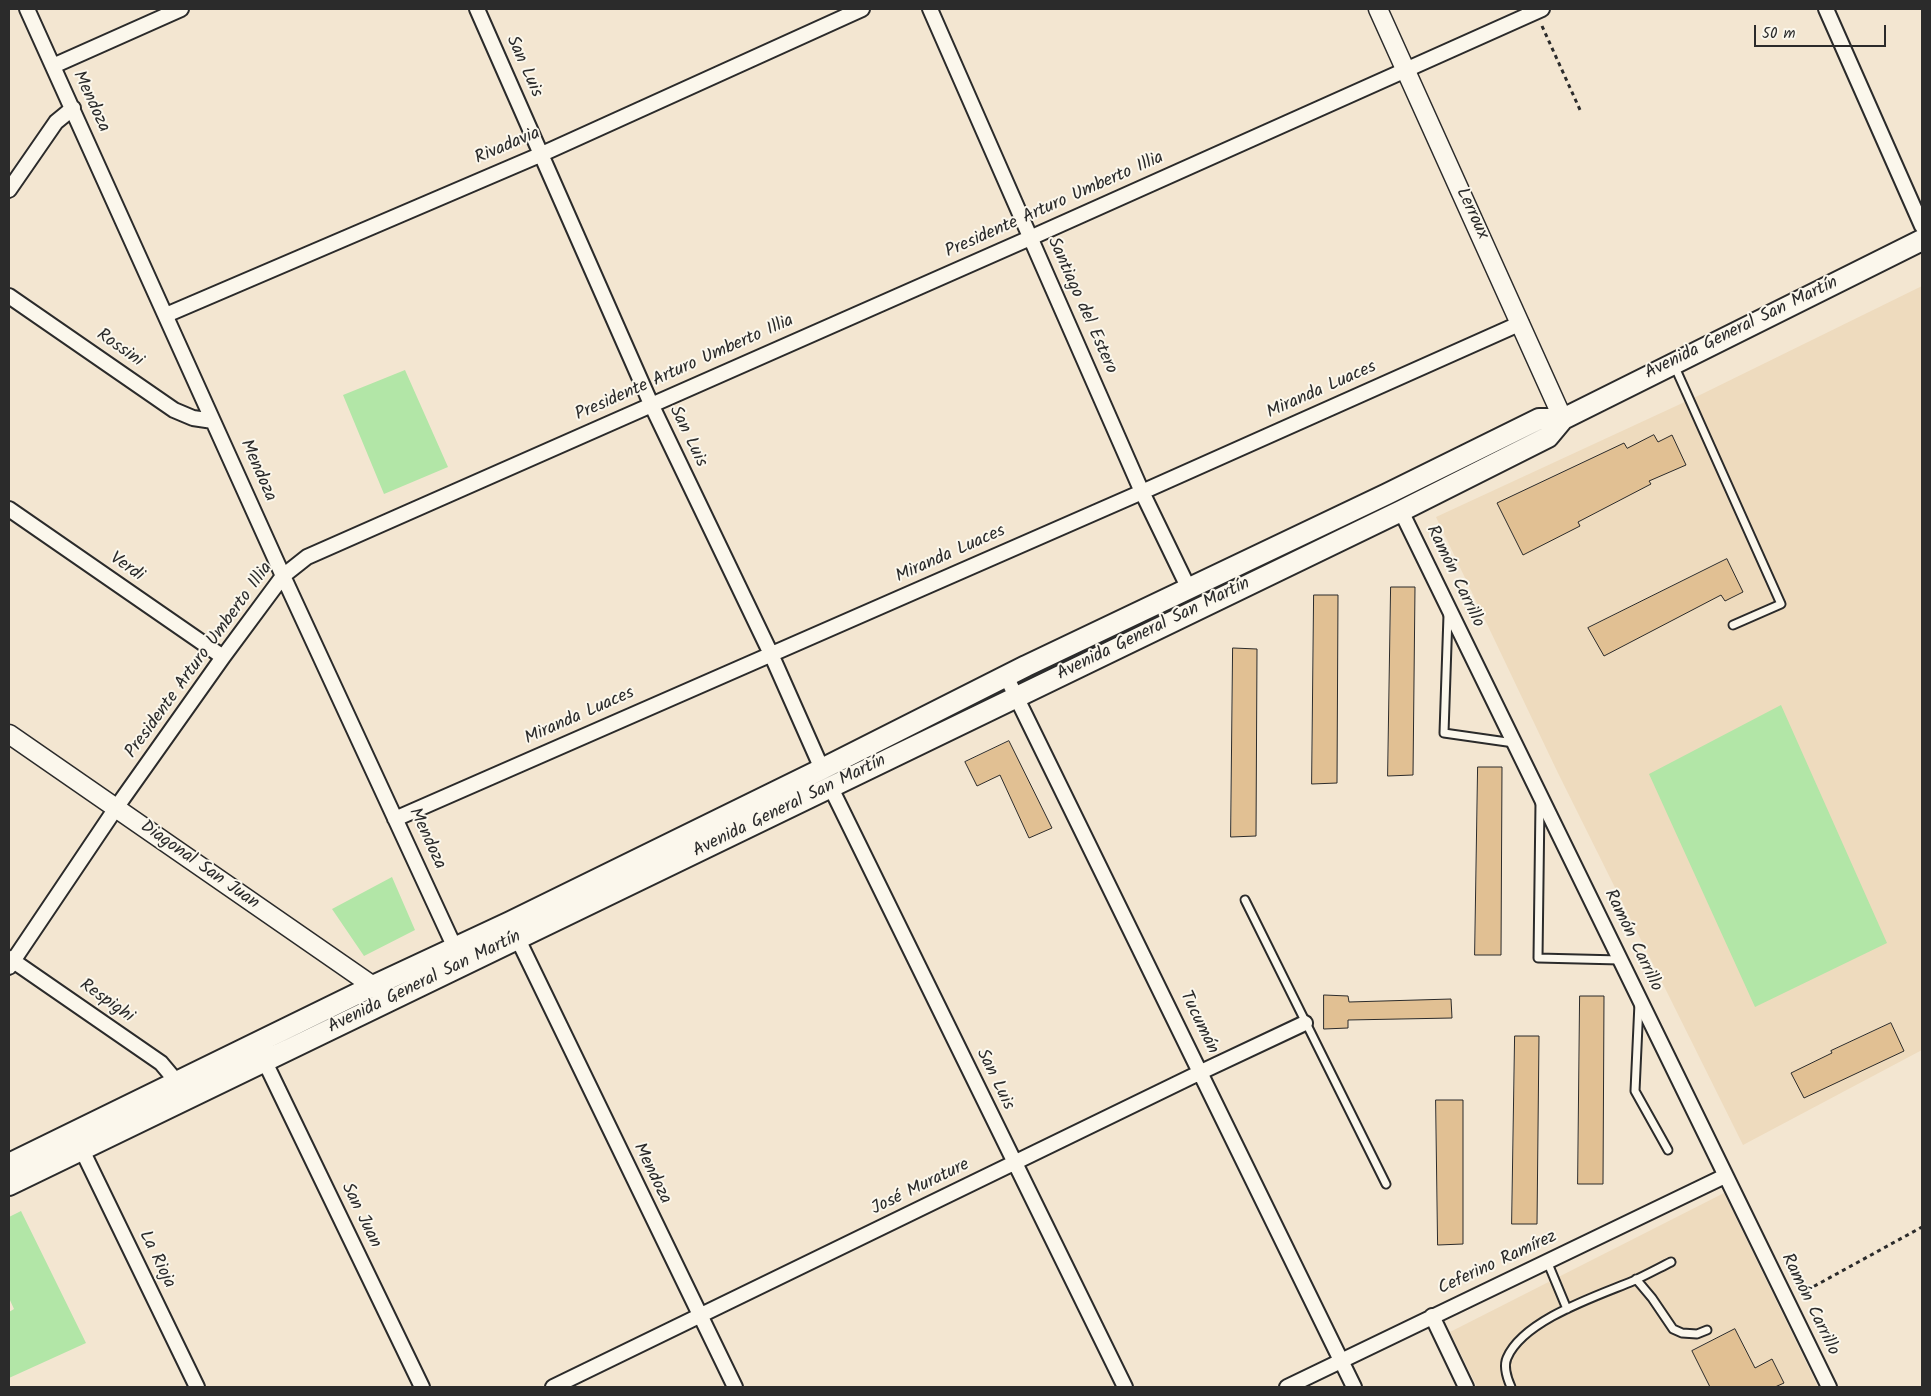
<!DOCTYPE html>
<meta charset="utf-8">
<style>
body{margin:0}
#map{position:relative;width:1931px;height:1396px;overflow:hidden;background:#f3e6d1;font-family:Kalam,sans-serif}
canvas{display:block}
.frame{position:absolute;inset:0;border:10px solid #2b2b2b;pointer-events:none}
.scale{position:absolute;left:1754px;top:25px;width:132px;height:22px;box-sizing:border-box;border:2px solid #2b2b2b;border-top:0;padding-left:6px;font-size:15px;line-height:18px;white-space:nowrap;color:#2b2b2b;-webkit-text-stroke:4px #fbf7ec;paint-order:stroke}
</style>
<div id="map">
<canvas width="1931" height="1396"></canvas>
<div class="frame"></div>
<div class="scale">50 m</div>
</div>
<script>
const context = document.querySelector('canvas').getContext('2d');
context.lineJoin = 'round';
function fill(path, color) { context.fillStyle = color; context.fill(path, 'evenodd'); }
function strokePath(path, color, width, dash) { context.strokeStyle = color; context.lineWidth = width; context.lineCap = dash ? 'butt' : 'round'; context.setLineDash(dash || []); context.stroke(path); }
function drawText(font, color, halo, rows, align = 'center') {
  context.font = font + ' Kalam,sans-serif'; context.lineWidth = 4; context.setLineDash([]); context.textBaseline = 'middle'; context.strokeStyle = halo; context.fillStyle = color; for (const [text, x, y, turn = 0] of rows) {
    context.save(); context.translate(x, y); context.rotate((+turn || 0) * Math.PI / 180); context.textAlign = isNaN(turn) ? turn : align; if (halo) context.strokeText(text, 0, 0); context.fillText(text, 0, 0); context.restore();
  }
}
const built = new Path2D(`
 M1922 286V1050L1743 1145 1557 771 1436 517 1702 394Z
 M1724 1193 1818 1387H1477L1450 1332Z`);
const green = new Path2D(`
 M405 370 448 467 384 494 343 395Z
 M1781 705 1887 943 1755 1007 1649 774Z
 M392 877 415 930 364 956 332 909Z
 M21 1211 86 1343 9 1378V1312L14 1309 9 1298V1217Z`);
const building = new Path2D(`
 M1654 435 1658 442 1672 435 1686 465 1649 481 1651 484 1578 522 1580 526 1523 555 1497 503 1624 443 1627 448Z
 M1727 559 1743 592 1725 601 1721 595 1604 656 1588 628Z
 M1391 587H1415L1413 775 1388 776Z
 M1314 595H1338L1337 783 1312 784Z
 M1233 648 1257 649 1256 836 1231 837Z
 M1009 741 1052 828 1029 838 1000 775 977 786 965 762Z
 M1478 767H1502L1501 955H1475Z
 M1324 995 1348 996 1349 1002 1451 999 1452 1018 1348 1020V1028L1324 1029Z
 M1580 996H1604L1603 1184H1578Z
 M1891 1023 1904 1051 1804 1098 1791 1073 1832 1053 1831 1051Z
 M1515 1036H1539L1537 1224H1512Z
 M1436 1100H1463V1244L1438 1245Z
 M1735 1329 1755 1368 1772 1359 1784 1383 1775 1387H1710L1692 1351Z`);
const path = new Path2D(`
 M1542 26 1581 112
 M1800 1294 1922 1227`);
const service = new Path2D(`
 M1674 365 1781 604 1733 625
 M1448 615 1444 733 1514 743
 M1540 803 1538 958 1620 960
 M1245 900 1386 1184
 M1639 1003 1635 1091 1668 1150
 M1547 1261 1567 1309
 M1636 1279 1652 1298 1673 1329 1682 1333 1697 1334 1707 1330
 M1511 1387C1507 1378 1503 1367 1507 1358 1523 1320 1597 1296 1633 1281 1646 1275 1659 1268 1671 1262`);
const minor = new Path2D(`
 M27 9 283 576 455 948
 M477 9 651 404 771 654 822 769
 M930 9 1142 492 1189 589
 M1826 9 1922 226
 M53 66 181 9
 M9 190 56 122 73 108
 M9 296 174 410 193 418 213 421
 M166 315 542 154 862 9
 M9 509 223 657
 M1401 511 1829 1387
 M1006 676 1354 1387
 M831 788 1125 1387
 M395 819 1142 492 1521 323
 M514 931 735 1387
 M9 958 161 1063 177 1082
 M9 967 116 808 223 657 283 576 307 557 1030 238 1542 9
 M265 1062 422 1387
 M82 1150 197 1387
 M1432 1316 1466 1387
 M553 1387 1201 1072 1305 1023
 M1287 1387 1725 1176`);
const tertiary = new Path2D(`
 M1378 9 1563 419
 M9 734 373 986 381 994`);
const secondary = new Path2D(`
 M9 1164 373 986 510 922 822 769 1026 666 1387 494 1539 419H1563
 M9 1185 1401 511 1548 437 1563 419 1922 240`);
const streetNames = [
 ["San Luis",523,67,66],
 ["Mendoza",90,102,65],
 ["Rivadavia",508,147,-23],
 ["Presidente Arturo Umberto Illia",1055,206,-24],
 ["Lerroux",1471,214,65],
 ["Santiago del Estero",1081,306,66],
 ["Avenida General San Martín",1742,329,-26],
 ["Rossini",119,349,35],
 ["Presidente Arturo Umberto Illia",685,369,-24],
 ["Miranda Luaces",1322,391,-24],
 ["San Luis",687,437,64],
 ["Mendoza",257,471,66],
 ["Miranda Luaces",951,555,-24],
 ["Verdi",126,568,35],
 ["Ramón Carrillo",1454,577,64],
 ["Avenida General San Martín",1154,630,-26],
 ["Presidente Arturo Umberto Illia",200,661,-54],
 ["Miranda Luaces",580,717,-24],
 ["Avenida General San Martín",790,807,-26],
 ["Mendoza",426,839,65],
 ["Diagonal San Juan",199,866,35],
 ["Ramón Carrillo",1632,941,64],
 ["Avenida General San Martín",425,983,-26],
 ["Respighi",106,1002,35],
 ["Tucumán",1198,1023,64],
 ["San Luis",994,1080,64],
 ["Mendoza",651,1174,64],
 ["José Murature",921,1188,-26],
 ["San Juan",360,1216,64],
 ["La Rioja",156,1260,64],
 ["Ceferino Ramírez",1498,1264,-25],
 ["Ramón Carrillo",1809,1305,64]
];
fill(built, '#eedbbe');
fill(green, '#b2e6a7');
fill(building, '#e1c093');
strokePath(building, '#2b2b2b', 1);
strokePath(service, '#2b2b2b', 11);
strokePath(minor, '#2b2b2b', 18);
strokePath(tertiary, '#2b2b2b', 21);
strokePath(secondary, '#2b2b2b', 24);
strokePath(path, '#2b2b2b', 3, [4, 4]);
strokePath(service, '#fbf7ec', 7);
strokePath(minor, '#fbf7ec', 14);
strokePath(tertiary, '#fbf7ec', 18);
strokePath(secondary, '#fbf7ec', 20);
drawText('18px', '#2b2b2b', '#fbf7ec', streetNames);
</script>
